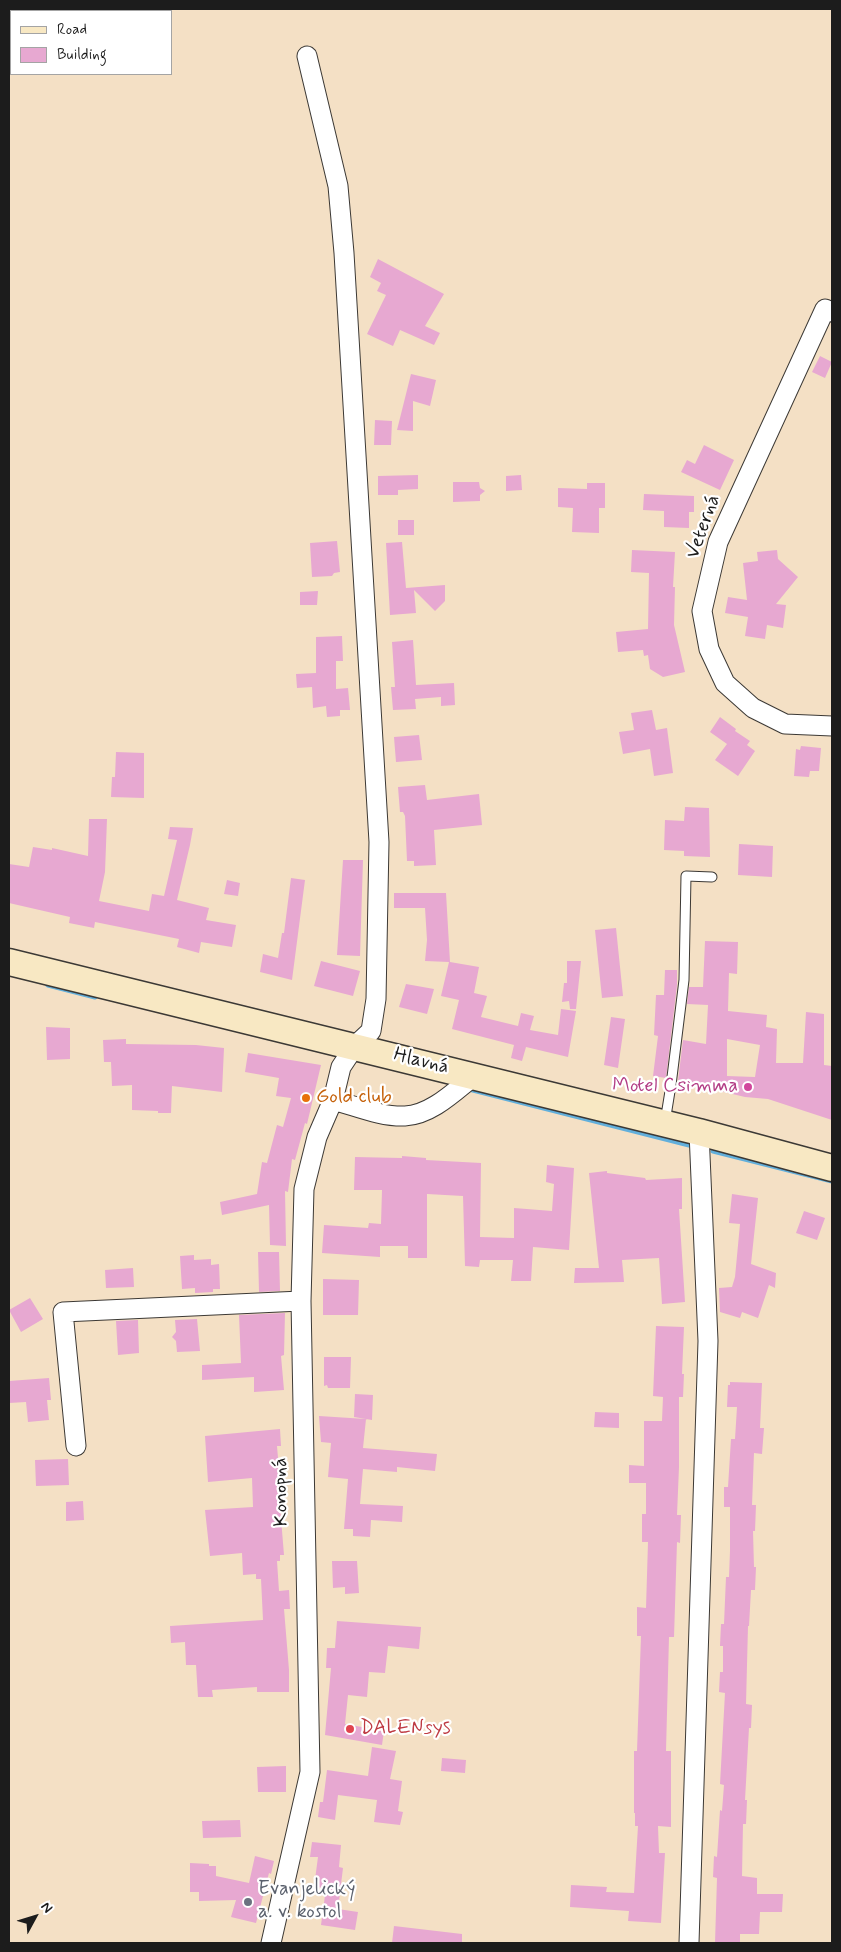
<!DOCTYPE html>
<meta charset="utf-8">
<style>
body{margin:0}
#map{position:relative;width:841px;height:1952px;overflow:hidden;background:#f4e0c5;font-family:Mynerve,sans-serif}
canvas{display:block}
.frame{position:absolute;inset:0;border:10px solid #1c1c1c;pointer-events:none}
.legend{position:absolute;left:10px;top:10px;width:162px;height:65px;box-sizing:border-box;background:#fff;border:1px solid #a4a4a4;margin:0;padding:6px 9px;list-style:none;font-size:15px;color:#1c1c1c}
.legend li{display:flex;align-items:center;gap:10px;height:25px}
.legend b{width:25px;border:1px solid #a4a4a4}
.north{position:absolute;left:10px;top:1892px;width:50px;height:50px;-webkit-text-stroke:4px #fff;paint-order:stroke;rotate:51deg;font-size:14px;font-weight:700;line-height:20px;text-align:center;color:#1c1c1c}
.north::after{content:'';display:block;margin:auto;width:18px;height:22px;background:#1c1c1c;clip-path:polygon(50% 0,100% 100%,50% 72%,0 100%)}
</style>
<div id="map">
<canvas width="841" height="1952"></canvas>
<div class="frame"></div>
<ul class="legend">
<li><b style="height:6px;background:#f8e8c3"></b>Road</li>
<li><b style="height:14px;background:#e7a8d1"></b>Building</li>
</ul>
<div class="north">N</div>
</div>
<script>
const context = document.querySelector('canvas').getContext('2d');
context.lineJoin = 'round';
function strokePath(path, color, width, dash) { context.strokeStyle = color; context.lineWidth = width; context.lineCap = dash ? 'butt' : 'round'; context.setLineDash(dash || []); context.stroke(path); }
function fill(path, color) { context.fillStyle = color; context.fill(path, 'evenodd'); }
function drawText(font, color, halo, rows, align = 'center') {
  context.font = font + ' Mynerve,sans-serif'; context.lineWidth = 4.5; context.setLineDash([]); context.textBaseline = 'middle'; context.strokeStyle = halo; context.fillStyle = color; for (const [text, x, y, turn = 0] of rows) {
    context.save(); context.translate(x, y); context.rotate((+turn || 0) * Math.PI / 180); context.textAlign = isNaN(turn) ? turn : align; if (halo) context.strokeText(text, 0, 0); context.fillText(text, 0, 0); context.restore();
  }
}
const stream = new Path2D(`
 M48 985 95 997
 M469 1089 689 1145
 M713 1151 832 1181`);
const building = new Path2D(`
 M378 259 444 294 425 326 440 333 434 345 400 330 393 346 367 334 386 295 377 291 381 283 370 277Z
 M820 356 832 362 825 378 812 372Z
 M411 374 436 380 430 406 413 401V431L397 430Z
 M375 420 392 421 391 445H374Z
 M704 445 734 460 720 490 681 472 687 460 695 464Z
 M418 475V489L398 490V495H378V476Z
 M521 475 522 490 506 491V476Z
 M453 482H479L480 488 485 491 480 495V501L453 502Z
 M587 483H605V508H599V533L572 532 573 508 558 507V488L587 489Z
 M644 494 694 496V512H689V528L664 527V511L643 510Z
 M398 520H414V535H398Z
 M337 541 340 572 334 573 332 576 312 577 310 543Z
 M402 542 406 588 445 585V601L435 611 414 590 416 613 390 615 386 543Z
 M632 550 675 552 673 587H675L674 625 685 672 663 677 650 669 648 655 644 656 643 650 618 652 616 632 648 629 649 573 631 572Z
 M777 550 778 559 798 577 776 604 786 605 783 628 767 625 765 639 745 636 748 617 725 613 728 597 747 600 743 563 758 561 757 552Z
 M318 591 317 605H300V592Z
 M342 636 343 661H336V689L348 688 350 710H340V716L327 717 326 706 313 708 312 687 297 688 296 674 316 673V637Z
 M413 640 416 685 454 683 455 705 441 706V697L415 699 416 709 393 710 391 687H395L392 642Z
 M652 710 656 730 667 728 673 773 654 776 650 749 623 754 619 732 634 730 631 713Z
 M720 717 736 729 735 731 750 741 747 745 755 751 738 776 715 760 727 744 710 732Z
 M419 735 422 760 396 762 394 737Z
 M801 746 821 748 819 771H810L809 777 794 776 796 749 800 750Z
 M116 752 144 753V798L111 797 112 777H115Z
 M425 785 427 800 479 794 482 825 434 830 436 865 414 866V861H407L405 816 403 812H400L398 787Z
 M685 807 709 808 710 857 684 856V851L664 850 665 820 684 821Z
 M89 819H107L105 872 99 901 149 911 152 894 164 896 177 840 168 839 170 827 193 828 190 845 177 900 209 908 206 920 236 925 232 947 201 942 199 953 177 947 179 939 95 922 94 928 69 923 70 917 9 903V864L29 867 33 847 52 850V848L88 856Z
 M739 844 773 846 772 877 738 875Z
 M343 860H363L360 956 337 955Z
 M291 878 305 880 292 980 260 972 263 954 278 958 282 933H284Z
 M227 880 240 883 238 896 224 894Z
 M394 893H446L450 962 479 967 474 993 487 996 481 1017 518 1026 521 1013 534 1016 530 1030 558 1035 561 1009 576 1011 568 1057 526 1047 522 1061 511 1058 514 1045 452 1029 459 1000 441 996 449 962 425 961 427 940 425 908H394Z
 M616 928 623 996 602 998 595 930Z
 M705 941 738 942 737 974 729 973 728 1011 767 1015 766 1027 777 1029 776 1063H803L806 1012 824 1014V1065L832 1066V1120L768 1099 745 1097 678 1081 683 1040 706 1044 708 1005 687 1004 689 987H703ZM727 1039 760 1045 755 1077 727 1076Z
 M321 961 360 971 353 996 314 986Z
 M567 961H581L576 1009H570L569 1001 562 1002 564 983H567Z
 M665 970H677V985L666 1078 653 1076 658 1036 654 1035 656 995H664Z
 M406 984 434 989 427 1014 399 1007Z
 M611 1017 625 1019 618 1068 604 1065Z
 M46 1027 70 1028V1059L47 1060Z
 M126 1039V1044L196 1045 224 1048 222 1092 172 1086 171 1113H158V1111L132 1110V1085L112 1086 111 1062H104L103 1040Z
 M248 1053 321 1065 307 1124 305 1123 295 1160 292 1159 288 1192 285 1191 286 1246 270 1245 269 1205 222 1215 220 1202 257 1194 262 1162 267 1163 277 1125 283 1127 291 1098 276 1096 279 1078 245 1072Z
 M402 1156 426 1158V1160L481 1163 480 1237 514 1238V1208L552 1211 554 1184 546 1182 547 1165 574 1168 569 1250 533 1247 531 1281H511L513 1260H480L479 1267 465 1266 463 1196 427 1194V1258H408V1246H380V1257L322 1253 324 1225 368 1228 369 1223 381 1224 382 1190H354L355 1157 402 1158Z
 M607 1171V1173L645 1178 646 1180 682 1178V1209H679L685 1302 662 1304 659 1258 622 1260 624 1282 574 1283 575 1268H599L589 1173Z
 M732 1194 758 1198 751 1264 776 1273 775 1288 769 1285 758 1318 742 1312 740 1318 720 1312 719 1288 732 1287 735 1277 740 1224 729 1223Z
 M804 1211 825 1218 817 1240 796 1233Z
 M258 1252H279L280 1291 259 1292Z
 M194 1255V1260L211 1259V1265L219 1264 220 1289H213V1292L195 1293V1288L182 1289 180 1256Z
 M133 1268 134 1287 106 1288 105 1270Z
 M323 1279 359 1280 358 1315H323Z
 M30 1298 43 1319 21 1332 9 1310Z
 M285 1313 284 1355 281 1356 284 1390 254 1392V1377L202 1380V1365L241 1363 239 1315Z
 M197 1319 200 1351 177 1352 176 1341 172 1337 176 1332 175 1320Z
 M138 1320 139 1353 118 1355 116 1321Z
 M656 1326 684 1327 682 1374H684L683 1397H679V1467L677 1515H681L680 1543 677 1542 674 1637H669L666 1751H671V1827L658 1826 659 1853H665L661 1923 628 1921 629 1911 570 1907 571 1885 607 1887 606 1892 634 1893 638 1826H635V1813H634V1751H637L641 1636H637V1607L646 1608 648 1542H642V1514H646V1483H629V1465L644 1466V1421H662L663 1397 653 1396Z
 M324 1357H351L350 1388H328L327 1385 324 1386Z
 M49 1378 51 1400H47L49 1420 28 1422 26 1402 9 1403V1381Z
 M730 1382 762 1383 760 1428H764L762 1454 754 1453 752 1505H756L755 1531H753L754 1567H756L755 1590H751L749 1626H748L746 1704 752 1705 751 1728H749L745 1800H747L746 1824H743L742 1876 757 1878V1894H783L782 1912H760L759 1934H740V1943H715L717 1878 713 1877 714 1856 717 1857 720 1810 722 1811 724 1785 720 1784 725 1693 719 1692 720 1672H723V1646H720L721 1624H724L726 1577H729L730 1551V1507H724V1487H728L731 1439H735L737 1407H727L728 1385H730Z
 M355 1394 373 1395 372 1420 354 1417Z
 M595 1412 619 1413V1428L594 1427Z
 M319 1416 366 1419 363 1448 437 1454 435 1471 397 1467V1472L363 1469 360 1504 403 1506 402 1522 371 1520 370 1537 353 1536V1529H344L348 1479 328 1477 331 1443 321 1442Z
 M280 1429 281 1446H277L280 1482H278L284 1555H280V1561H277L279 1591 289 1590 290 1609H284L289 1670V1692H257V1687L212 1690 213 1697H198L196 1665H186L185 1642 171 1643 170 1626 263 1620 261 1579H256V1574L243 1575 242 1553 210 1556 205 1510 253 1507 252 1478 208 1482 205 1436Z
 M68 1459 69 1485 36 1486 35 1460Z
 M83 1501 84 1520 66 1521V1502Z
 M332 1561H357L359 1593 345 1594V1587L333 1588Z
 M337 1621 421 1627 419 1649 388 1646 385 1673 369 1672 367 1697 348 1695 345 1724 384 1731 382 1745 325 1735 331 1668H326L327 1648H335Z
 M372 1747 396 1751 390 1779 402 1781 398 1811 403 1812 400 1825 374 1822 377 1800 338 1795 335 1820 318 1817 320 1802H323L327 1770 368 1776Z
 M442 1758 466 1760 465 1773 441 1771Z
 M286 1766V1792H258L257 1767Z
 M240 1820 241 1837 203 1838 202 1821Z
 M312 1842 341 1845 339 1867 343 1868 338 1909 358 1912 355 1930 321 1925 326 1888 314 1887 318 1857H310Z
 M255 1856 274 1861 271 1874 269 1873 256 1923 231 1917 236 1900 199 1901V1892H190V1863L209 1864V1866H216V1876L249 1883Z
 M394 1926 462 1934V1943H392Z`);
const lane = new Path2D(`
 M665 1122 671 1085 684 980 686 876 712 877`);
const street = new Path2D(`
 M832 312 825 309 718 542 702 611 709 649 725 683 753 708 785 724 832 726
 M333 1100C356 1106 381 1117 405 1116 431 1115 455 1091 474 1076
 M76 1446 63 1312 301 1301
 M271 1943 310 1772 301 1301 304 1189 317 1137 333 1100 341 1067 355 1046 371 1031 376 999 379 842 344 253 338 186 307 56
 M689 1943 708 1341 699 1132`);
const secondary = new Path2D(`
 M9 962 699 1132 832 1168`);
const markers = [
 [748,1087,5,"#d1479c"],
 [306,1098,5,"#e8710a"],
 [350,1729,5,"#e0444e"],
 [248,1902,5,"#6b7280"]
];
const streetNames = [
 ["Veterná",704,527,-70],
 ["Hlavná",421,1062,14],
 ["Konopná",282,1492,-91]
];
const hotelNames = [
 ["Motel Csimma",738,1087]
];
const foodNames = [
 ["Gold club",316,1098]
];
const healthNames = [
 ["DALENsys",360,1729]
];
const worshipNames = [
 ["Evanjelický",258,1890],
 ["a. v. kostol",258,1913]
];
strokePath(stream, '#62afdb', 5);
fill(building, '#e7a8d1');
strokePath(lane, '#3c3935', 11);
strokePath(street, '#3c3935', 21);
strokePath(secondary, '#3c3935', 29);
strokePath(lane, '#fff', 9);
strokePath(street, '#fff', 19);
strokePath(secondary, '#f8e8c3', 26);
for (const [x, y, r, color] of markers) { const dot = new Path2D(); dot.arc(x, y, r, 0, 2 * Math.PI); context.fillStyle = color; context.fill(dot); strokePath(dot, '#fff', 2); }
drawText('20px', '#1c1c1c', '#fff', streetNames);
drawText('20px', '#b23c85', '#fff', hotelNames, 'right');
drawText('20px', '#c56008', '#fff', foodNames, 'left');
drawText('20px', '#be3a42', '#fff', healthNames, 'left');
drawText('20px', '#5b616d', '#fff', worshipNames, 'left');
</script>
